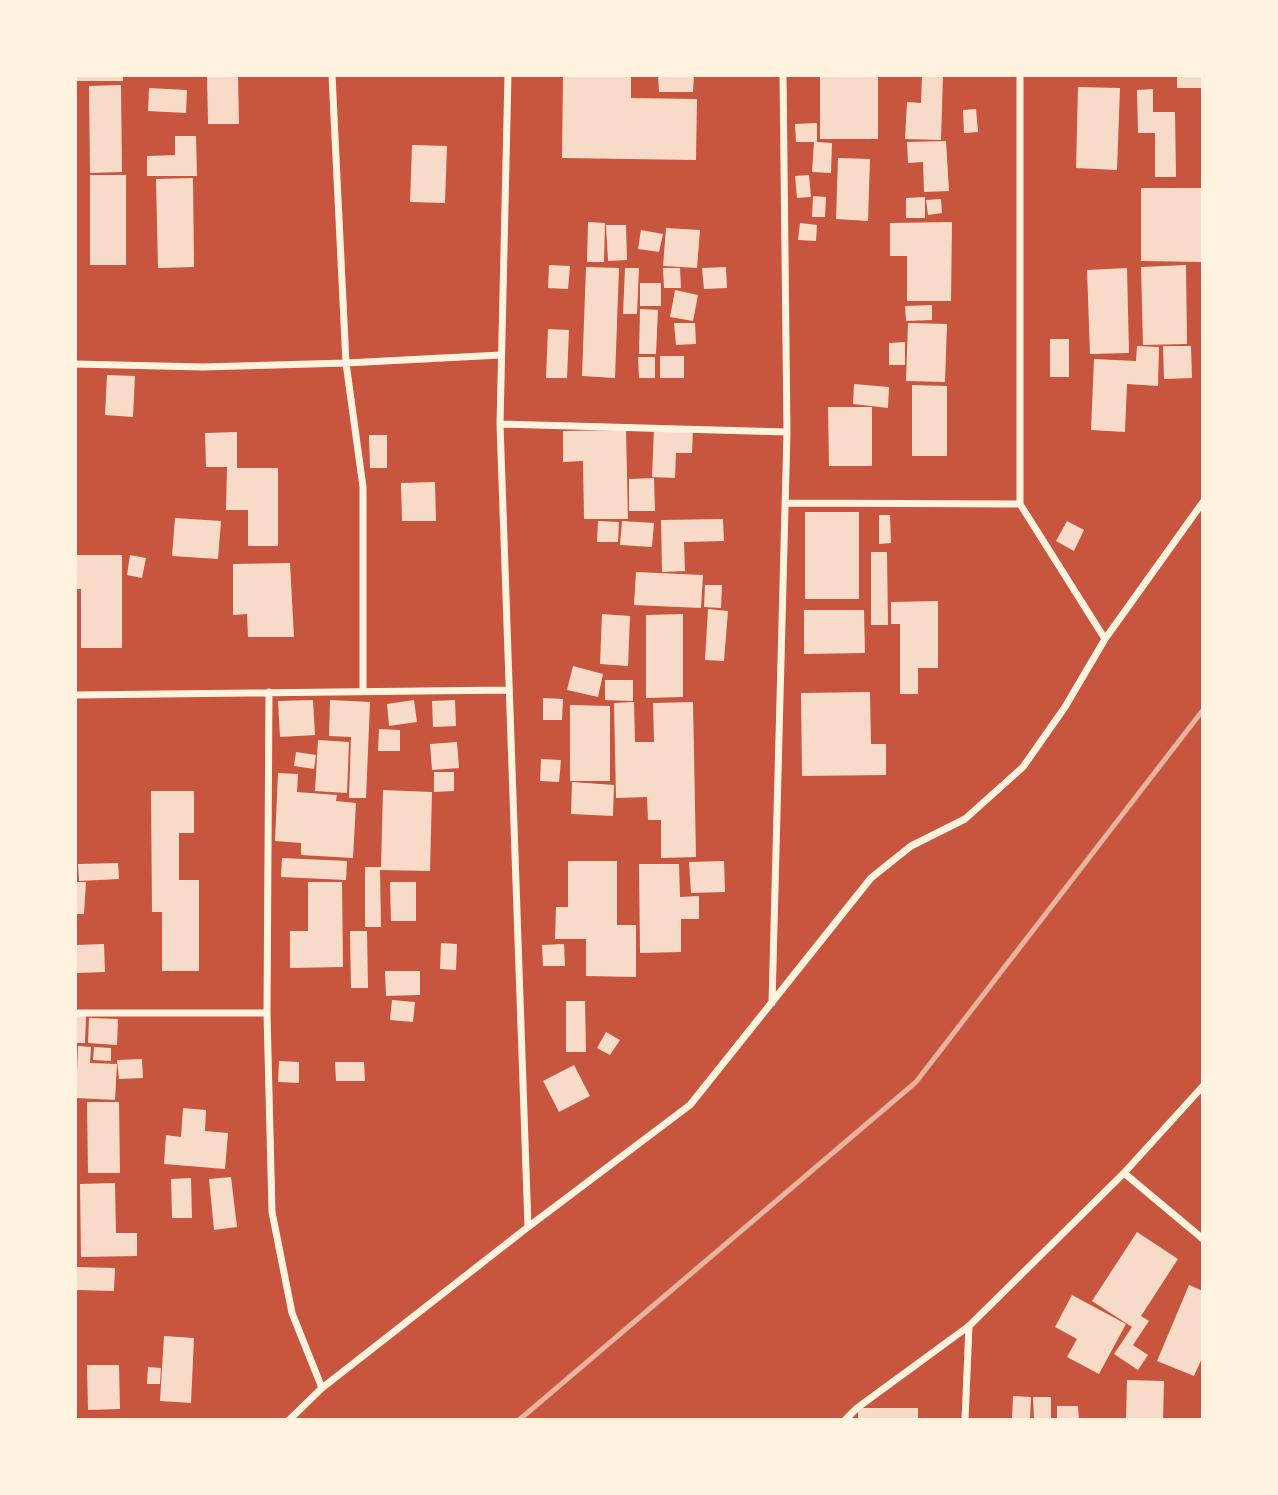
<!DOCTYPE html>
<style>
body{margin:0}
#map{position:relative;width:1278px;height:1495px;overflow:hidden;background:#c8553d;font-family:"Space Grotesk",sans-serif}
canvas{display:block}
.frame{position:absolute;inset:0;border:77px solid #fff3e0;pointer-events:none}
</style>
<div id="map">
<canvas width="1278" height="1495"></canvas>
<div class="frame"></div>
</div>
<script>
const context = document.querySelector('canvas').getContext('2d');
context.lineJoin = 'round';
function fill(path, color) { context.fillStyle = color; context.fill(path, 'evenodd'); }
function strokePath(path, color, width, dash) { context.strokeStyle = color; context.lineWidth = width; context.lineCap = dash ? 'butt' : 'round'; context.setLineDash(dash || []); context.stroke(path); }
const building = new Path2D(`
 M75 75H123V81H75Z
 M207 75H238L239 124H208Z
 M563 75H631V98L697 99 696 160 562 158Z
 M658 75H694L693 92H659Z
 M820 75H878V139H820Z
 M922 75H943L941 140 905 139 907 102 921 103Z
 M1177 75H1203V88H1177Z
 M121 85 122 172 90 173 89 86Z
 M1078 87 1120 88 1117 170 1076 168Z
 M149 88 187 90 186 113 148 111Z
 M1153 89V112H1175L1176 177H1155V133H1138L1137 90Z
 M976 109 978 132 964 133 963 110Z
 M817 123V142L832 143 831 173 812 172 814 142H796L795 124Z
 M175 136H196L197 176H147V156L175 155Z
 M946 141 949 191 924 192 923 162 908 163 907 142Z
 M412 145 447 146 445 203 410 202Z
 M838 158 870 159 868 221 836 219Z
 M90 175H126V265H90Z
 M809 175 811 197 797 198 795 176Z
 M193 178 194 267 158 268 156 179Z
 M1141 188H1203V262L1141 261Z
 M813 196 826 197 825 217H812Z
 M925 197V218H906V198Z
 M941 199 942 213 928 215 926 200Z
 M588 222 605 223 604 262H587Z
 M952 222 951 301H907V256H890V223Z
 M800 223 817 225 816 241 798 240Z
 M606 225H626L627 260 608 261Z
 M666 228 700 230 697 268 663 266Z
 M641 230 663 234 659 252 638 249Z
 M549 265 570 266 568 289 548 288Z
 M1186 265 1187 344 1143 345 1141 267Z
 M586 267 619 268 615 378 582 376Z
 M726 267 727 288 704 289 702 268Z
 M625 268H639L637 314H623Z
 M663 268H680L681 288H664Z
 M1127 268 1129 353 1090 354 1087 270Z
 M640 283H661V306H640Z
 M675 290 698 295 693 321 670 317Z
 M932 305V320L906 321 905 306Z
 M640 309 658 310 656 354H639Z
 M674 323H695L696 344 676 345Z
 M908 323 947 324 945 382 906 381Z
 M548 329 569 330 567 378H546Z
 M1050 339H1069V377H1050Z
 M905 342V365H889V343Z
 M1137 346 1159 347 1158 386 1127 384 1125 432 1091 430 1094 359 1136 361Z
 M1163 346H1191L1192 378 1164 379Z
 M660 356H684V378H660Z
 M638 357H655V378H639Z
 M107 375 135 376 133 417 105 415Z
 M854 384 889 387 888 408 853 404Z
 M912 385 947 386V456H912Z
 M828 407H872V466H829Z
 M654 428 693 430 692 453H676L675 478 652 477Z
 M626 430 628 519H584L583 461 563 462V431Z
 M237 432V468H278V546H248V510H226L227 467H206L205 433Z
 M369 435H387V468H370Z
 M654 478 655 511H629V479Z
 M435 482 436 521H402L401 483Z
 M805 512H859V599H805Z
 M879 515H890L891 543 879 544Z
 M175 518 221 521 218 559 172 556Z
 M723 519 724 541 684 542 685 571 662 572 661 520Z
 M598 521 619 522 618 542H597Z
 M622 521 654 523 652 547 620 545Z
 M1067 521 1084 530 1074 551 1056 541Z
 M871 552H887L888 625H871Z
 M75 555H122V648H81V589H75Z
 M130 555 146 558 142 578 127 575Z
 M290 563 294 637H248L247 614 233 615V564Z
 M636 572 703 575 701 608 634 605Z
 M705 585H722L721 608 704 607Z
 M938 601V668H918V694H900V624H891V602Z
 M708 609 728 611 724 661 705 660Z
 M804 610H864L865 653 804 654Z
 M602 614 630 616 628 666 600 664Z
 M683 614V697L646 698V615Z
 M573 666 603 674 598 697 567 690Z
 M605 680H633V701L605 700Z
 M870 692 871 744H886V775L802 776 801 693Z
 M543 698 563 699 562 720H543Z
 M313 700 315 735 280 737 278 701Z
 M330 700 370 702 366 798H349L351 737 329 736Z
 M414 700 417 722 389 726 387 704Z
 M455 700 456 726 433 727 432 701Z
 M634 702 635 742H654L653 703 693 702 696 857 661 858V820H648L647 797 616 798 614 703Z
 M570 705 610 706V781H570Z
 M379 729 400 730V751H378Z
 M318 740 349 742 347 793 315 791Z
 M457 742 459 768 432 770 430 744Z
 M296 752 316 755 314 769 294 766Z
 M541 759 561 760 559 782 540 781Z
 M434 772H454V791L434 792Z
 M278 773 298 774 297 792 337 795 336 801 356 803 353 858 301 855V843L275 841Z
 M572 782 614 785 613 816 571 814Z
 M383 790 432 792 430 871 380 870 381 927H365V867H381Z
 M151 791H194V833H179V880H199V971H162V912H152Z
 M282 858 347 861 346 880 281 877Z
 M568 861H617V925H636V977L586 976V939H555L556 907H568Z
 M724 861 725 892 691 893 689 862Z
 M118 863 119 879 79 881 78 864Z
 M639 864H679L680 897 699 896V919H681V952L640 953Z
 M75 882H86L84 914H75Z
 M308 882H342L343 967 290 968V931H308Z
 M390 882H416V921H391Z
 M350 931H367L368 988H351Z
 M441 943 457 944 456 970 440 969Z
 M104 944 105 972 77 973 76 945Z
 M564 944 565 966H543L542 945Z
 M385 971H420V995L386 996Z
 M392 1000 415 1002 413 1022 390 1020Z
 M566 1001H585L586 1052H566Z
 M75 1016H86L85 1043H75Z
 M89 1018 118 1019 117 1045 88 1043Z
 M606 1032 620 1040 610 1055 597 1048Z
 M78 1046 91 1047 90 1063 117 1064 115 1100 76 1098Z
 M94 1047 111 1048V1061L93 1060Z
 M142 1059 143 1078 119 1079 117 1060Z
 M279 1061 299 1062V1083L278 1082Z
 M335 1062H364L365 1081H336Z
 M574 1065 590 1096 559 1112 543 1081Z
 M87 1102H119L120 1173H88Z
 M183 1108 206 1110 205 1131 228 1133 225 1169 164 1164 166 1135 181 1137Z
 M231 1177 237 1227 214 1230 209 1179Z
 M191 1178 192 1218H172L171 1179Z
 M115 1183 116 1233H137V1256L81 1257 80 1184Z
 M1137 1232 1178 1259 1141 1316 1149 1321 1133 1345 1148 1355 1138 1370 1114 1354 1132 1327 1092 1301Z
 M76 1267 115 1268 114 1291 76 1290Z
 M1189 1285 1203 1291V1356L1194 1376 1157 1361Z
 M1072 1295 1126 1324 1099 1374 1067 1357 1077 1339 1055 1327Z
 M164 1336 194 1338 191 1403 160 1401Z
 M87 1365H119L120 1409 88 1410Z
 M148 1367 161 1368 160 1384H147Z
 M1127 1380 1164 1381 1163 1420H1126Z
 M1013 1396 1031 1397 1030 1420 1012 1419Z
 M1033 1397H1051V1420H1034Z
 M1057 1406H1078L1079 1420H1057Z
 M858 1408H918V1420H858Z`);
const minor = new Path2D(`
 M332 75 346 363 363 487V691
 M508 75 500 424 528 1227
 M783 75 787 432
 M75 364 203 367 346 363 501 355
 M500 424 787 432 772 1003
 M785 503 1020 504 1105 639
 M1020 504V75
 M269 692 267 1013 272 1212 292 1313 322 1388
 M75 695 509 690
 M75 1013H267
 M1124 1173 1203 1239
 M289 1420 322 1388 528 1227 690 1105 871 878 911 846 965 819 1023 767 1065 707 1105 639 1203 502
 M845 1420 857 1408 969 1326 1124 1173 1203 1086
 M965 1420 969 1326`);
const rail = new Path2D(`
 M519 1420 916 1082 1203 710`);
fill(building, '#f7dbc8');
strokePath(minor, '#fff3e0', 7);
strokePath(rail, '#e9b49f', 5);
</script>
